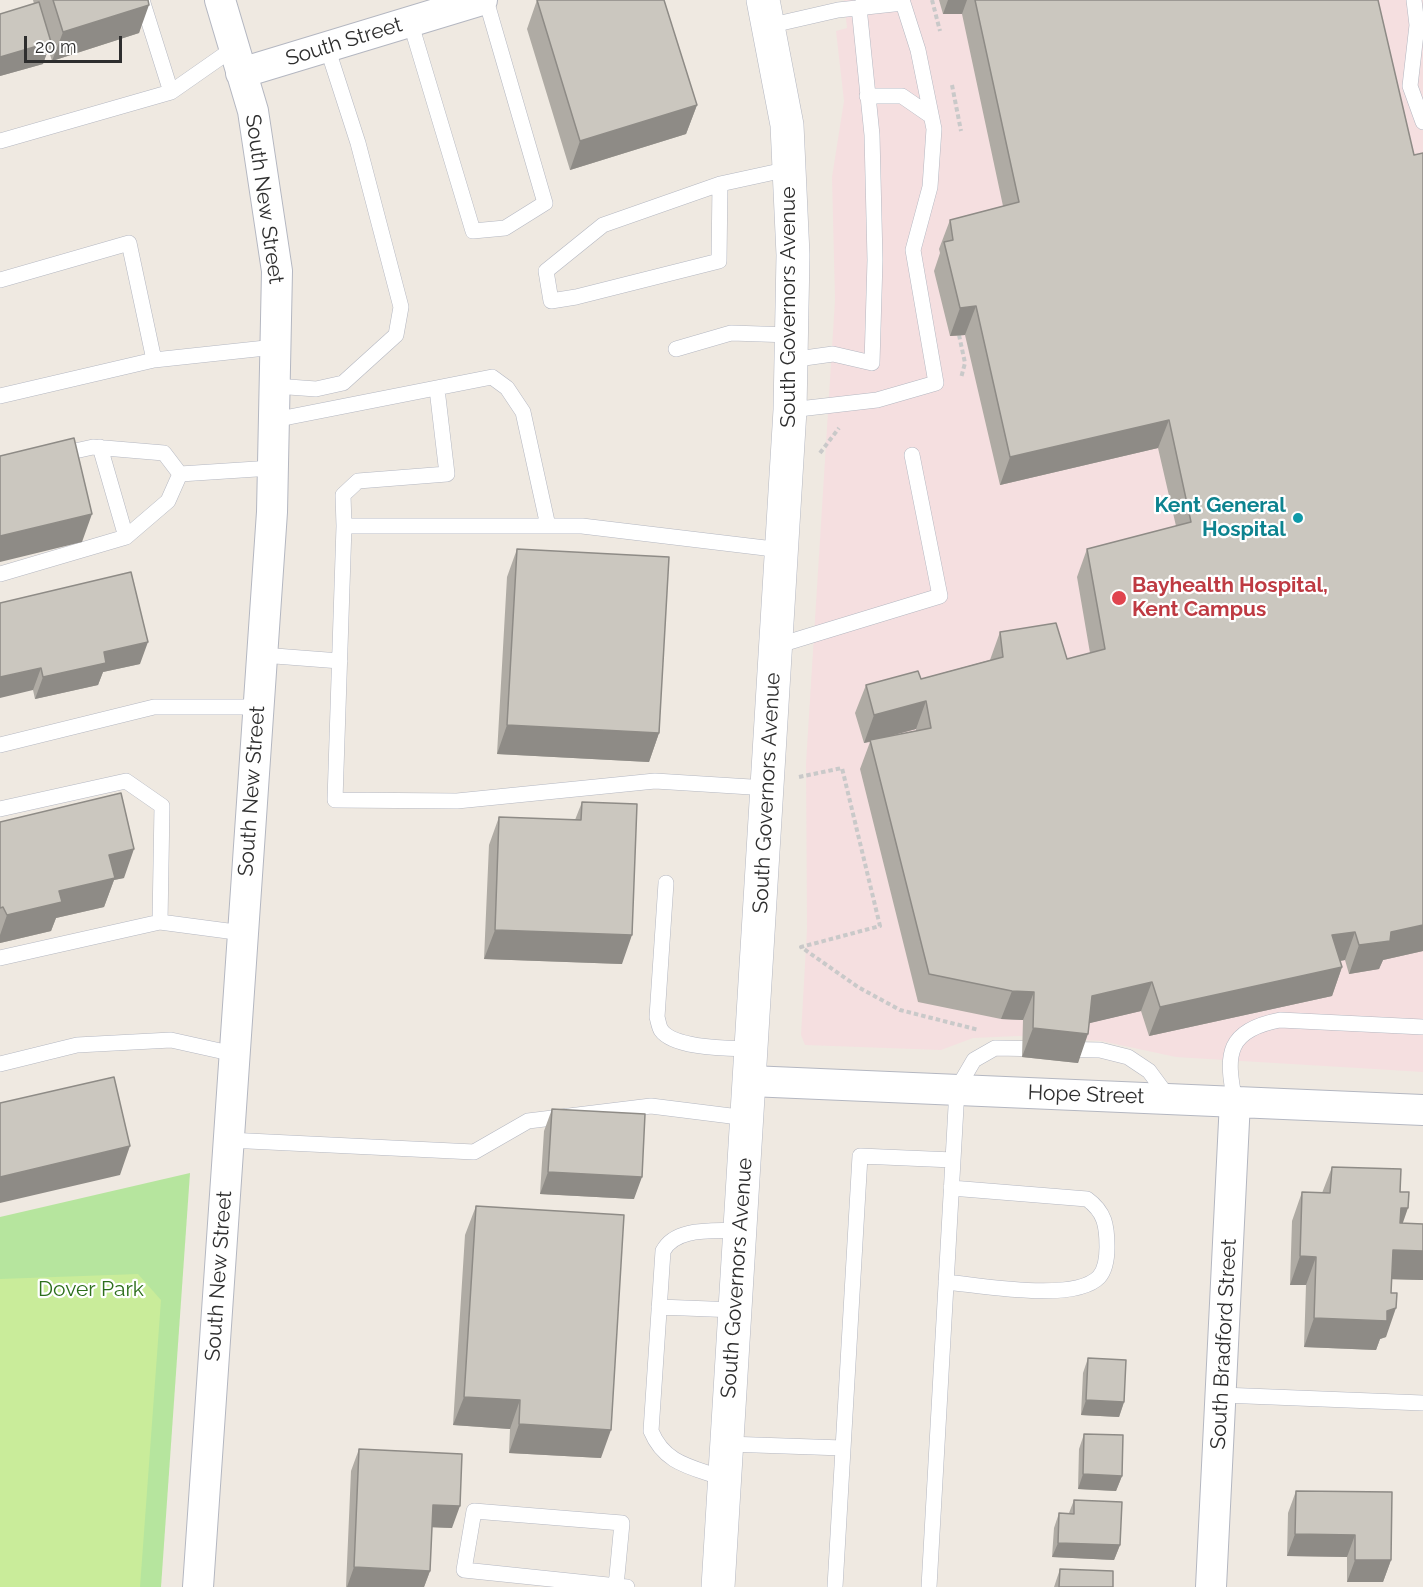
<!DOCTYPE html>
<style>
body{margin:0}
#map{position:relative;width:1423px;height:1587px;overflow:hidden;background:#efe9e1;font-family:Raleway,sans-serif}
canvas{display:block}
.scale{position:absolute;left:24px;top:36px;width:98px;height:27px;box-sizing:border-box;border:3px solid #2e2e2e;border-top:0;padding-left:8px;font-size:18px;line-height:21px;white-space:nowrap;color:#2e2e2e;-webkit-text-stroke:4px #fff;paint-order:stroke}
</style>
<div id="map">
<canvas width="1423" height="1587"></canvas>
<div class="scale">20 m</div>
</div>
<script>
const context = document.querySelector('canvas').getContext('2d');
context.lineJoin = 'round';
function fill(path, color) { context.fillStyle = color; context.fill(path, 'evenodd'); }
function strokePath(path, color, width, dash) { context.strokeStyle = color; context.lineWidth = width; context.lineCap = dash ? 'butt' : 'round'; context.setLineDash(dash || []); context.stroke(path); }
function drawText(font, color, halo, rows, align = 'center') {
  context.font = font + ' Raleway,sans-serif'; context.lineWidth = 4.5; context.setLineDash([]); context.textBaseline = 'middle'; context.strokeStyle = halo; context.fillStyle = color; for (const [text, x, y, turn = 0] of rows) {
    context.save(); context.translate(x, y); context.rotate((+turn || 0) * Math.PI / 180); context.textAlign = isNaN(turn) ? turn : align; if (halo) context.strokeText(text, 0, 0); context.fillText(text, 0, 0); context.restore();
  }
}
const medical = new Path2D(`
 M844 0H1423V1072L1176 1057 1101 1041 1019 1036 973 1038 941 1050 805 1045 801 1035 807 929 806 763 835 300 832 177 844 101 836 31 847 28Z`);
const green = new Path2D(`
 M190 1173 161 1587H0V1217Z`);
const pitch = new Path2D(`
 M138 1274 161 1300 140 1587H0V1279Z`);
const path = new Path2D(`
 M932 0 940 31
 M952 85 961 131
 M959 335 965 363 961 378
 M820 453 839 428
 M799 777 842 768 880 926 801 947 858 987 900 1010 979 1030`);
const service = new Path2D(`
 M142 0 171 92
 M1414 0 1417 25 1422 32
 M410 21 473 231 505 228 545 203 486 0
 M1417 25 1410 86 1423 122
 M768 26 838 10 903 3 918 50 934 129 930 187 913 250 936 383 877 400 790 410
 M867 96H902L931 116
 M0 141 171 92 234 48
 M720 184 719 261 576 297 551 301 546 271 603 225 720 184 789 169
 M0 280 129 243 154 360
 M676 349 731 333 791 335
 M790 360 833 354 872 363 875 260 872 135 859 7
 M275 386 316 389 343 383 396 335 401 307 358 143 327 47
 M0 396 154 360 275 347
 M274 420 492 377 507 388 523 412 548 526
 M100 447 126 537
 M57 455 93 447 164 453 180 474
 M180 474 272 468
 M344 526 343 495 358 481 447 474 437 389
 M0 574 126 537 168 501 180 474
 M776 646 940 596 912 455
 M262 655 340 661
 M0 745 154 707H258
 M767 788 655 781 457 801 335 800 344 526H582L782 550
 M0 809 126 781 162 806 160 922
 M666 883 657 1017C658 1020 659 1027 661 1030 674 1049 730 1048 752 1049
 M0 958 160 922 243 933
 M0 1064 77 1045 171 1040 234 1054
 M1235 1101C1225 1054 1227 1030 1280 1020L1423 1027
 M228 1140 474 1152 528 1121 651 1106 747 1118
 M946 1282C980 1285 1074 1303 1099 1277 1106 1269 1107 1257 1107 1247 1107 1226 1105 1212 1087 1199L951 1188
 M659 1307 736 1310
 M1222 1395 1423 1403
 M727 1444 843 1448
 M725 1479C693 1467 665 1465 651 1431L663 1251C676 1226 715 1232 740 1230
 M616 1586 622 1523 474 1511 464 1570 627 1587
 M835 1587 860 1156 953 1160
 M929 1587 957 1089 974 1060 995 1048 1100 1050 1128 1057 1149 1071 1169 1098`);
const minor = new Path2D(`
 M241 73 482 0
 M750 1081 1423 1110
 M198 1587 272 512 277 271 253 111 220 0
 M1211 1587 1235 1101`);
const secondary = new Path2D(`
 M718 1587 790 410 793 255 787 125 763 0`);
const wall = new Path2D(`
 M33 0H148L139 33 52 61 48 48 43 64 0 76V14L34 4Z
 M537 0 697 105 686 134 570 170 527 29Z
 M939 0H1378L1414 155 1423 153V951L1383 960 1379 969 1349 974 1345 960 1340 961 1342 967 1332 996 1149 1036 1141 1011 1089 1023 1078 1063 1022 1057 1023 1020 1001 1019 918 1002 860 769 870 742 864 743 855 713 866 685 921 679 990 660 1000 632 1067 659 1090 653 1077 577 1087 549 1176 526 1158 448 1000 485 965 335 950 336 934 271 940 253 939 249 950 220 1003 206 962 14H943ZM916 729V731L886 737Z
 M517 549 659 733 649 762 497 754 507 577Z
 M0 603 140 664 103 672 98 685 35 699 33 690Z
 M582 802 622 964 484 959 489 845 499 817 575 820Z
 M0 822 124 878 114 880 104 907 56 918 51 931 0 943Z
 M552 1109 634 1199 540 1194 544 1131Z
 M1332 1167 1400 1192 1403 1223 1423 1224V1280L1391 1279 1386 1337 1380 1339 1376 1350 1304 1347 1306 1285H1290L1292 1221 1302 1192 1322 1193Z
 M476 1206 601 1458 509 1453 510 1429 453 1425 465 1235Z
 M1088 1358 1124 1402 1119 1417 1081 1415 1083 1373Z
 M1084 1434 1122 1476 1116 1491 1078 1489 1079 1449Z
 M359 1449 452 1528 432 1527 430 1571 424 1587H346L351 1471Z
 M1296 1491 1391 1560 1383 1582H1347V1557L1287 1556 1288 1513Z
 M1074 1500 1120 1545 1114 1560 1052 1557 1054 1528 1059 1513H1069Z
 M1060 1569 1113 1587H1054Z`);
const shadedWall = new Path2D(`
 M948 0H967L962 14H943Z
 M149 5 139 33 52 61 63 32Z
 M51 42 43 64 0 76V57Z
 M697 105 686 134 570 170 580 141Z
 M976 306 965 335 950 336 960 308Z
 M1169 420 1158 448 1000 485 1010 457Z
 M92 514 82 542 0 562V536Z
 M148 642 140 664 103 672 98 685 35 699 43 677 104 652Z
 M41 668 33 690 0 698V677Z
 M926 701 916 729 864 743 874 715Z
 M507 725 659 733 649 762 497 754Z
 M134 849 124 878 114 880 104 907 56 918 51 931 0 943V935L7 915 59 891 109 855Z
 M1423 925V951L1383 960 1379 969 1349 974 1359 945 1391 932Z
 M495 930 632 935 622 964 484 959Z
 M1355 932 1345 960 1322 964 1332 935Z
 M1342 967 1332 996 1149 1036 1160 1007Z
 M1152 982 1141 1011 1082 1025 1092 996Z
 M1012 991 1034 992 1023 1020 1001 1019Z
 M1033 1028 1088 1034 1078 1063 1022 1057Z
 M130 1146 120 1175 0 1203V1177Z
 M548 1172 642 1177 634 1199 540 1194Z
 M1401 1208H1408L1398 1237Z
 M1393 1250 1423 1251V1280L1382 1279Z
 M1300 1256 1316 1257 1306 1285H1290Z
 M1396 1308 1386 1337 1380 1339 1376 1350 1304 1347 1314 1318 1387 1311Z
 M464 1397 520 1400 510 1429 453 1425Z
 M1086 1400 1124 1402 1119 1417 1081 1415Z
 M519 1424 611 1430 601 1458 509 1453Z
 M1083 1474 1122 1476 1116 1491 1078 1489Z
 M433 1505 460 1506 452 1528 425 1527Z
 M1295 1534 1355 1535 1347 1557 1287 1556Z
 M1058 1543 1120 1545 1114 1560 1052 1557Z
 M1355 1560H1391L1383 1582H1347Z
 M354 1567 430 1571 424 1587H347Z`);
const building = new Path2D(`
 M53 0H148L149 5 63 32Z
 M537 0H664L697 105 580 141Z
 M975 0H1378L1414 155 1423 153V925L1391 932 1390 941 1359 945 1355 932 1332 935 1342 967 1160 1007 1152 982 1092 996 1088 1034 1033 1028 1034 992 1012 991 929 974 870 740 931 728 926 701 874 715 866 685 918 671 921 679 1003 657 1000 632 1056 623 1067 659 1105 649 1087 549 1191 522 1169 420 1010 457 976 306 960 308 944 242 953 240 950 220 1019 202Z
 M39 2 51 42 0 57V14Z
 M74 438 92 514 0 536V456Z
 M517 549 669 557 659 733 507 725Z
 M131 572 148 642 104 652 106 663 43 677 41 668 0 677V603Z
 M121 793 134 849 109 855 115 878 59 891 62 902 7 915 3 907 0 908V822Z
 M582 802 637 804 632 935 495 930 499 817 581 820Z
 M114 1077 130 1146 0 1177V1103Z
 M552 1109 645 1114 642 1177 548 1172Z
 M1332 1167 1401 1169 1400 1192H1409L1408 1208H1401L1400 1223 1423 1224V1251L1393 1250 1391 1293H1397L1396 1308 1387 1311V1321L1314 1318 1316 1257 1300 1256 1302 1192 1330 1193Z
 M476 1206 624 1215 611 1430 519 1424 520 1400 464 1397Z
 M1088 1358 1126 1360 1124 1402 1086 1400Z
 M1084 1434 1123 1435 1122 1476 1083 1474Z
 M359 1449 462 1454 460 1506 433 1505 430 1571 354 1567Z
 M1296 1491 1392 1492 1391 1560H1355V1535L1295 1534Z
 M1074 1500 1122 1502 1120 1545 1058 1543 1059 1513 1074 1514Z
 M1060 1569 1113 1571V1587H1059Z`);
const markers = [
 [1298,518,6,"#0f9aa8"],
 [1119,598,8,"#e0444e"]
];
const streetNames = [
 ["South Street",344,42,-17],
 ["South New Street",264,199,82],
 ["South Governors Avenue",789,307,-90],
 ["South New Street",252,791,-86],
 ["South Governors Avenue",767,793,-87],
 ["Hope Street",1086,1095,2],
 ["South New Street",219,1276,-86],
 ["South Governors Avenue",737,1278,-86],
 ["South Bradford Street",1224,1344,-87]
];
const cultureNames = [
 ["Kent General",1286,506],
 ["Hospital",1286,530]
];
const healthNames = [
 ["Bayhealth Hospital,",1132,586],
 ["Kent Campus",1132,610]
];
const parkNames = [
 ["Dover Park",91,1290]
];
fill(medical, '#f5dfe0');
fill(green, '#b6e59e');
fill(pitch, '#c9ec9a');
strokePath(service, '#b4b7c1', 16);
strokePath(minor, '#b4b7c1', 32);
strokePath(secondary, '#b4b7c1', 34);
strokePath(path, '#c9c9c9', 4, [4.5, 3]);
strokePath(service, '#fff', 15);
strokePath(minor, '#fff', 30);
strokePath(secondary, '#fff', 33);
fill(wall, '#afaba4');
fill(shadedWall, '#8e8b86');
fill(building, '#cbc7bf');
strokePath(building, '#8e8b86', 1.5);
for (const [x, y, r, color] of markers) { const dot = new Path2D(); dot.arc(x, y, r, 0, 2 * Math.PI); context.fillStyle = color; context.fill(dot); strokePath(dot, '#fff', 2); }
drawText('21px', '#2e2e2e', '#fff', streetNames);
drawText('bold 21px', '#0d838f', '#fff', cultureNames, 'right');
drawText('bold 21px', '#be3a42', '#fff', healthNames, 'left');
drawText('21px', '#2c6e1b', '#fff', parkNames);
</script>
